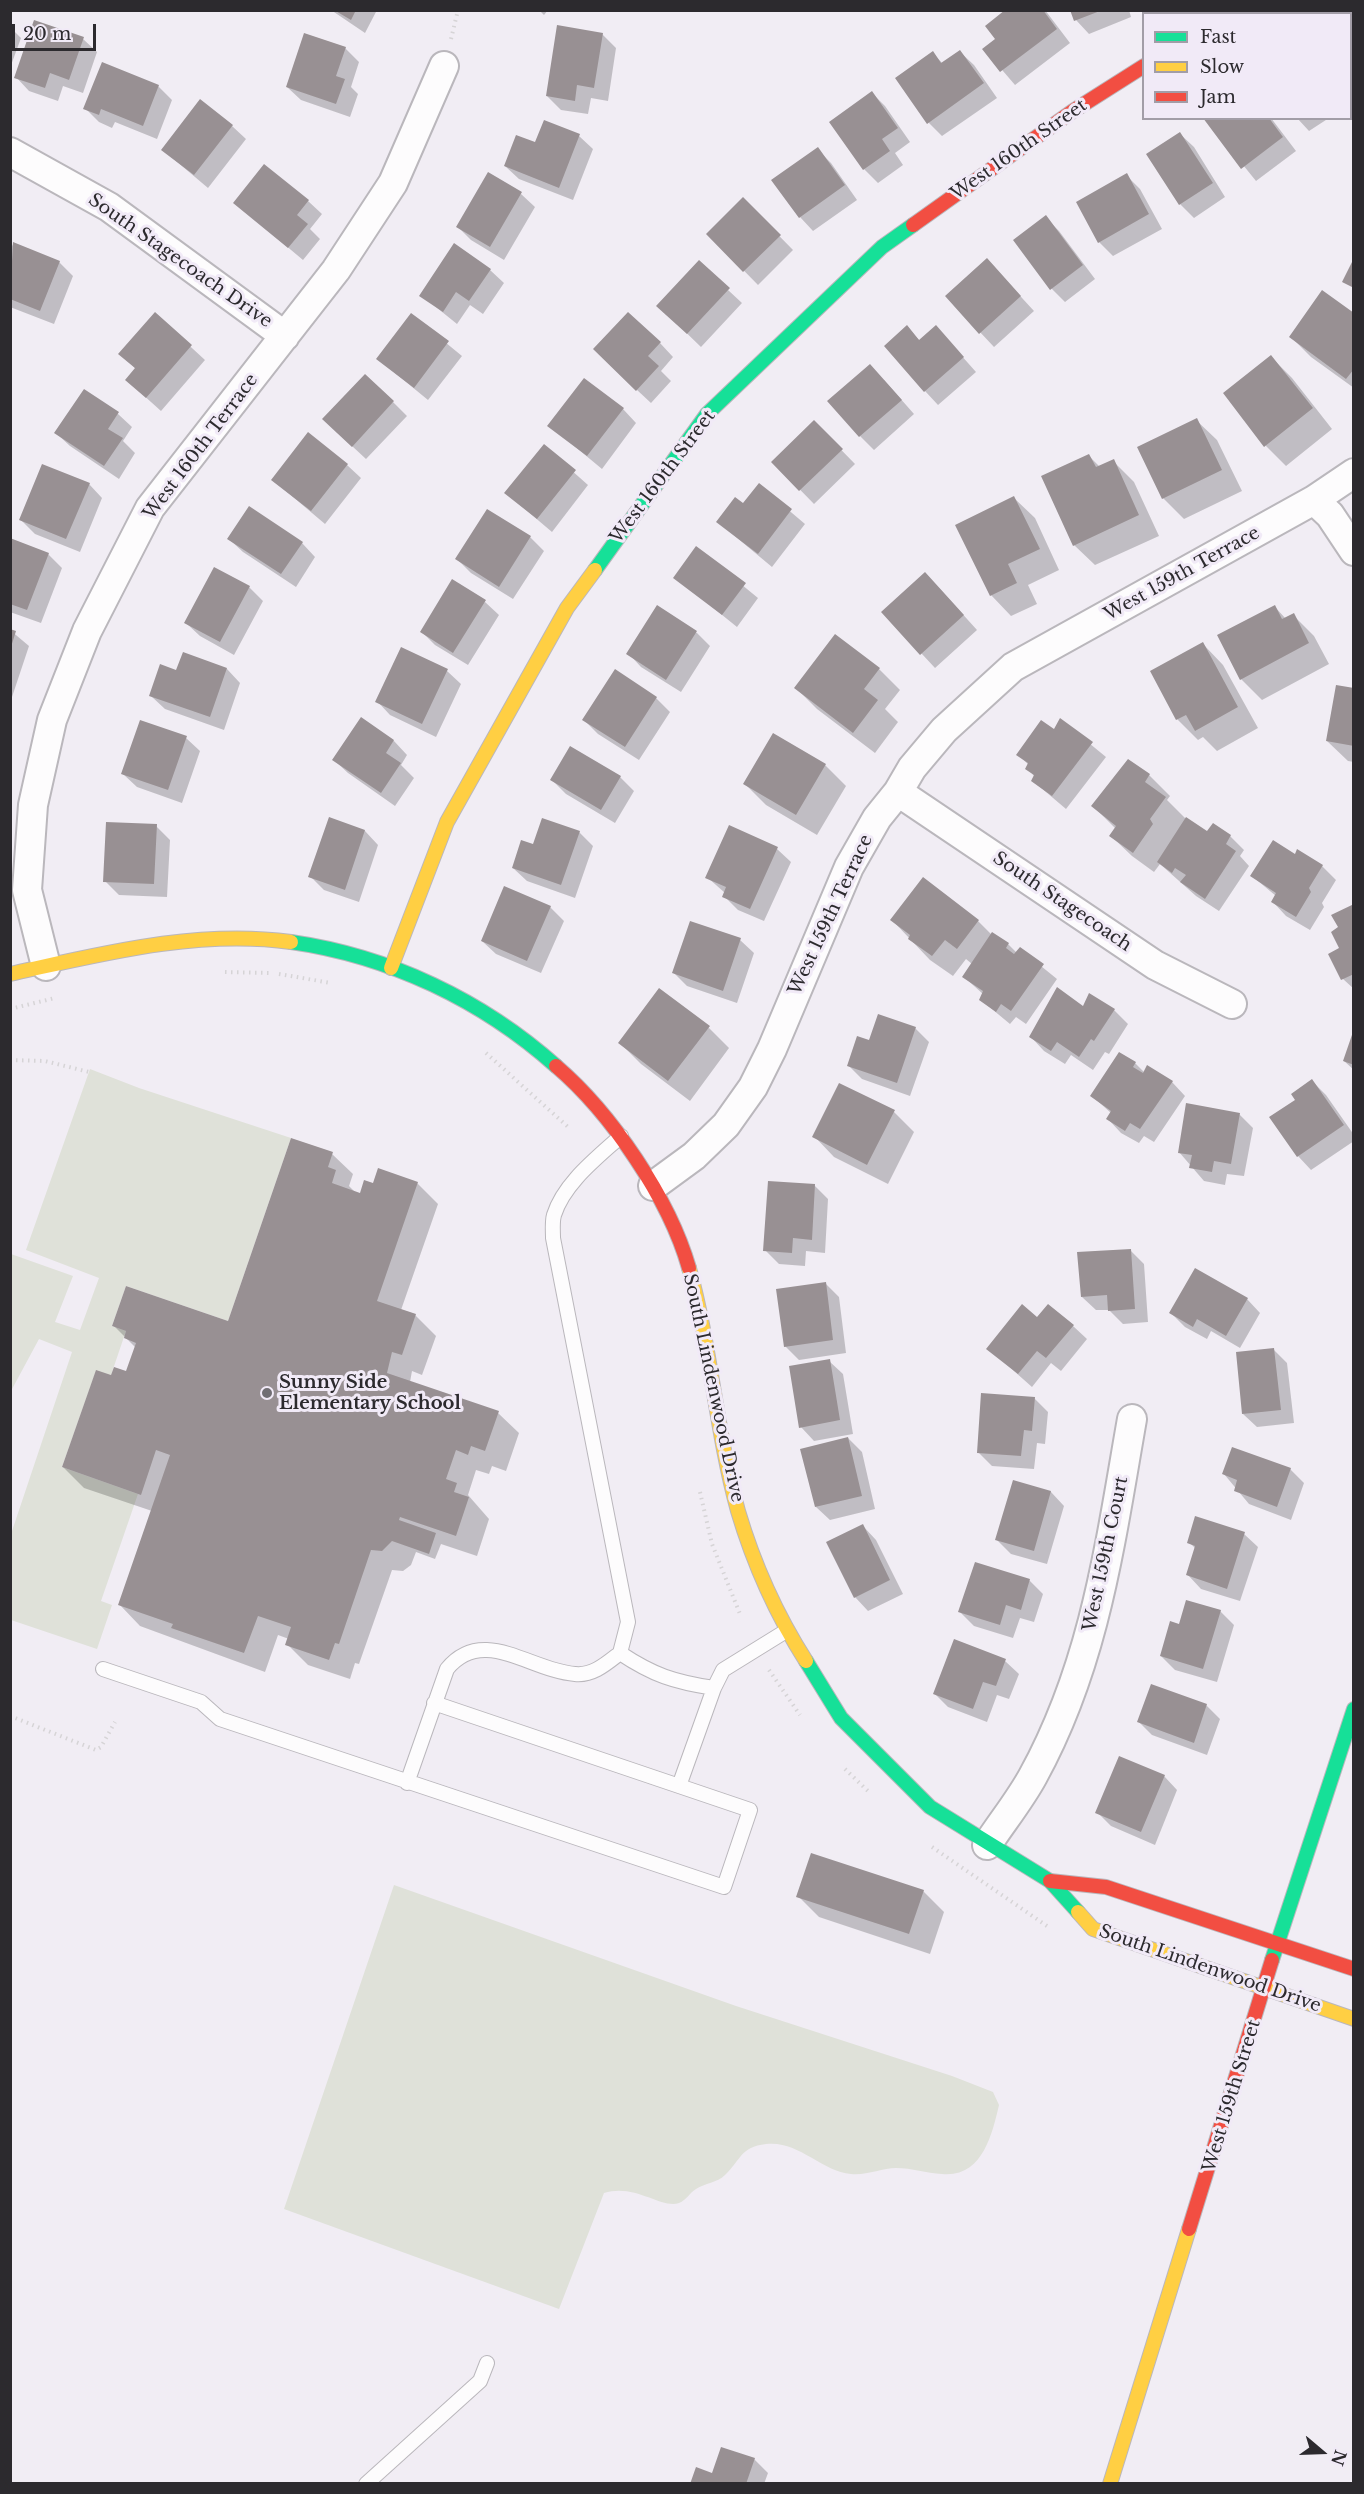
<!DOCTYPE html>
<style>
body{margin:0}
#map{position:relative;width:1364px;height:2494px;overflow:hidden;background:#f1edf4;font-family:"Libre Baskerville",serif}
canvas{display:block}
.frame{position:absolute;inset:0;border:12px solid #2c2a2e;pointer-events:none}
.legend{position:absolute;left:1142px;top:12px;width:210px;height:108px;box-sizing:border-box;background:#f1eaf7;border:2px solid #a29da7;margin:0;padding:8px 10px;list-style:none;font-size:18px;color:#2c2a2e}
.legend li{display:flex;align-items:center;gap:12px;height:30px}
.legend b{width:30px;border:2px solid #a29da7}
.north{position:absolute;left:1292px;top:2422px;width:60px;height:60px;-webkit-text-stroke:4px #f1eaf7;paint-order:stroke;rotate:109deg;font-size:16px;font-weight:700;line-height:24px;text-align:center;color:#2c2a2e}
.north::after{content:'';display:block;margin:auto;width:21px;height:27px;background:#2c2a2e;clip-path:polygon(50% 0,100% 100%,50% 72%,0 100%)}
.scale{position:absolute;left:12px;top:24px;width:84px;height:27px;box-sizing:border-box;border:3px solid #2c2a2e;border-top:0;padding-left:8px;font-size:18px;line-height:21px;white-space:nowrap;color:#2c2a2e;-webkit-text-stroke:4px #f1eaf7;paint-order:stroke}
</style>
<div id="map">
<canvas width="1364" height="2494"></canvas>
<div class="frame"></div>
<ul class="legend">
<li><b style="height:8px;background:#16e098"></b>Fast</li>
<li><b style="height:8px;background:#ffcf43"></b>Slow</li>
<li><b style="height:8px;background:#f24e42"></b>Jam</li>
</ul>
<div class="north">N</div>
<div class="scale">20 m</div>
</div>
<script>
const context = document.querySelector('canvas').getContext('2d');
context.lineJoin = 'round';
function fill(path, color) { context.fillStyle = color; context.fill(path, 'evenodd'); }
function strokePath(path, color, width, dash) { context.strokeStyle = color; context.lineWidth = width; context.lineCap = dash ? 'butt' : 'round'; context.setLineDash(dash || []); context.stroke(path); }
function drawText(font, color, halo, rows, align = 'center') {
  context.font = font + ' "Libre Baskerville",serif'; context.lineWidth = 6; context.setLineDash([]); context.textBaseline = 'middle'; context.strokeStyle = halo; context.fillStyle = color; for (const [text, x, y, turn = 0] of rows) {
    context.save(); context.translate(x, y); context.rotate((+turn || 0) * Math.PI / 180); context.textAlign = isNaN(turn) ? turn : align; if (halo) context.strokeText(text, 0, 0); context.fillText(text, 0, 0); context.restore();
  }
}
const green = new Path2D(`
 M90 1069 139 1088 291 1138 228 1321 126 1286 112 1326 126 1331 111 1375 96 1371 62 1467 138 1494 101 1601 112 1605 97 1649 11 1620V1534L72 1352 39 1339 11 1391V1254L73 1276 55 1322 80 1330 99 1278 26 1250Z
 M394 1885 736 2006 952 2076 993 2092 999 2105C992 2135 982 2178 942 2174 926 2173 912 2168 896 2168 882 2168 865 2176 851 2174 821 2171 798 2140 766 2144 740 2147 741 2160 725 2175 717 2183 705 2183 696 2189 689 2193 687 2200 679 2203 661 2209 635 2183 604 2193L559 2309 284 2209Z`);
const shadow = new Path2D(`
 M331 10H377L365 33Z
 M539 10H548L544 15Z
 M1008 10H1045L1070 43 1015 85 985 50 997 40Z
 M1072 10H1129L1131 17 1089 34 1076 20Z
 M10 27 21 38 10 68Z
 M602 34 616 48 608 101 591 98 588 114 561 110 547 96Z
 M83 39 97 52 83 93 63 86 58 101 29 91 16 77Z
 M345 48 359 62 351 87 358 94 350 117 301 100 287 87Z
 M960 52 974 65 997 98 942 136 929 123 933 53 943 64Z
 M158 86 172 100 157 139 115 122 112 128 99 122 85 108Z
 M1350 89 1354 94V102L1350 104Z
 M872 93 885 106 910 142 895 153 903 165 878 183 864 169Z
 M1205 118H1271L1296 151 1256 181Z
 M1297 118H1329L1309 131Z
 M232 126 246 139 208 188 163 150Z
 M1180 134 1194 147 1225 197 1194 218 1180 204Z
 M579 136 593 149 573 200 519 179 505 166 535 144Z
 M817 149 831 163 857 200 813 231 800 217Z
 M1126 175 1140 189 1162 229 1113 256 1099 242 1078 202Z
 M521 194 535 207 504 260 471 240 458 227Z
 M743 199 793 250 758 285 708 234Z
 M308 201 322 214 310 229 320 239 303 260 235 203Z
 M1045 217 1059 231 1095 279 1065 302 1052 289Z
 M13 244 59 262 73 276 54 324 10 307V251Z
 M490 270 504 283 483 314 470 305 457 324 421 295Z
 M1000 274 1034 311 994 347 947 297Z
 M728 290 742 303 701 347 672 319Z
 M155 314 205 360 161 411 141 393 136 369 120 354Z
 M412 315 462 356 428 400 378 359Z
 M1354 315V388L1311 357 1291 337Z
 M907 327 920 341 936 327 976 372 938 405 925 391Z
 M660 343 673 357 661 371 671 381 651 403 608 363Z
 M1271 357 1292 378 1332 429 1286 466 1266 446Z
 M884 380 914 414 874 450 860 436Z
 M84 391 118 414 132 427 123 441 135 453 119 479 70 446 56 433Z
 M393 402 407 416 366 459 338 433Z
 M623 409 636 423 602 469 549 425Z
 M1196 420 1217 440 1242 491 1184 519 1163 498 1139 448Z
 M814 422 855 464 814 504 773 462Z
 M544 446 588 485 552 532 506 493Z
 M1089 456 1100 467 1113 461 1134 482 1159 536 1095 565 1074 545Z
 M347 465 361 478 325 524 273 480Z
 M89 484 102 498 80 552 35 534 21 520Z
 M759 485 805 524 772 567 718 522 744 505Z
 M1014 498 1035 518 1059 570 1028 585 1037 604 1011 616 991 595Z
 M530 537 544 551 513 599 471 573 457 559Z
 M229 539 302 543 315 557 296 587 243 552Z
 M10 540 48 554 62 568 41 623 10 612Z
 M697 548 758 598 737 627 675 577Z
 M249 587 263 601 234 655 200 636 186 623Z
 M939 588 977 630 935 668 883 612Z
 M485 602 499 615 468 665 435 645 422 632Z
 M657 607 697 633 710 646 681 692 641 667 628 653Z
 M1275 607 1286 619 1293 615 1314 636 1329 664 1262 700 1241 679Z
 M10 630 29 646 11 700H10Z
 M1203 644 1223 665 1258 728 1217 751 1203 737 1198 740 1177 719 1152 672Z
 M183 654 227 669 240 683 224 730 165 709 151 696 177 672Z
 M879 669 900 690 885 709 898 722 875 753 817 709 796 688Z
 M447 671 461 684 436 737 390 715 377 701Z
 M1354 690V762L1348 761 1327 741Z
 M656 698 670 712 639 760 598 734 584 720Z
 M361 719 394 741 407 755 401 765 414 778 395 806 348 773 334 760Z
 M1061 720 1106 757 1066 809 1033 781 1035 777 1027 768 1029 765 1018 755 1054 731Z
 M186 738 200 751 182 803 137 787 123 774Z
 M570 749 620 777 634 791 615 823 566 794 552 780Z
 M825 765 846 786 817 835 766 805 745 784Z
 M1149 775 1170 796 1167 800 1187 820 1208 834 1230 836 1244 850 1240 856 1249 866 1219 911 1196 896 1160 864 1154 872 1132 856 1111 836 1116 829 1093 806Z
 M330 819 365 831 378 845 359 902 324 890 310 876Z
 M156 826 170 840 167 897 119 895 105 881Z
 M579 832 593 846 575 898 527 881 513 868 534 846Z
 M777 849 791 862 764 921 738 910 724 896 725 893 707 877Z
 M1298 851 1322 866 1336 880 1322 903 1324 907 1310 930 1286 916 1273 902 1276 896 1252 876 1295 856Z
 M1354 905V989L1343 979 1339 928Z
 M550 907 564 921 541 973 496 954 482 941Z
 M892 920 978 921 992 935 1008 944 1017 953 1020 949 1057 979 1026 1024 1016 1017 1010 1024 981 1000 983 994 964 977 972 964 966 959 953 976 930 960Z
 M740 940 754 953 737 1003 687 986 674 973Z
 M1084 1008 1114 1010 1128 1024 1109 1054 1105 1052 1093 1070 1071 1055 1065 1064 1044 1051 1031 1037Z
 M709 1028 729 1048 690 1101 641 1064 620 1043Z
 M915 1028 929 1042 910 1096 862 1079 848 1065Z
 M1354 1033V1070L1344 1061Z
 M1135 1063 1145 1073 1172 1082 1185 1096 1154 1142 1144 1136 1139 1143 1121 1133 1108 1119 1111 1113 1092 1096Z
 M1312 1081 1326 1095 1354 1135V1141L1311 1170 1298 1156 1297 1100Z
 M894 1112 914 1132 888 1184 834 1157 814 1136Z
 M1239 1114 1253 1128 1244 1176 1227 1174 1225 1185 1204 1181 1179 1152Z
 M332 1154 353 1174 349 1186 356 1193 360 1194 374 1185 417 1183 438 1204 401 1310 415 1315 436 1336 422 1375 412 1371 410 1382 498 1413 519 1433 506 1471 492 1466 489 1474 476 1470 468 1495 489 1519 477 1556 441 1544 435 1559 416 1552 411 1565 403 1571 392 1570 359 1664 355 1663 350 1679 308 1665 287 1644 289 1639 278 1635 265 1672 140 1626 120 1605 152 1511 84 1488 63 1467 112 1377 127 1373 136 1348 114 1326 229 1323Z
 M814 1185 828 1199 825 1253 806 1251 805 1266 779 1264 765 1250Z
 M1130 1250 1144 1264 1148 1322 1123 1324 1109 1310H1096L1082 1297Z
 M825 1283 839 1297 846 1353 799 1360 785 1346Z
 M1247 1299 1260 1313 1240 1348 1211 1331 1207 1339 1185 1327 1171 1313Z
 M1038 1319 1073 1326 1087 1339 1061 1371 1051 1363 1032 1387 988 1348Z
 M1274 1350 1287 1363 1294 1423 1257 1427 1243 1414Z
 M829 1361 843 1374 853 1434 814 1441 801 1427Z
 M1034 1398 1048 1412 1045 1444 1037 1443 1034 1469 992 1466 978 1452Z
 M848 1438 862 1452 875 1509 830 1520 816 1507Z
 M1290 1469 1304 1483 1291 1520 1249 1504 1224 1474Z
 M1014 1481 1051 1492 1064 1506 1047 1564 1011 1554 997 1540Z
 M863 1526 876 1540 903 1594 868 1611 855 1597Z
 M1244 1534 1258 1547 1240 1601 1201 1589 1188 1575 1196 1549 1189 1542Z
 M1029 1580 1043 1594 1034 1622 1020 1618 1013 1638 974 1626 960 1612Z
 M1220 1611 1234 1625 1217 1682 1175 1670 1161 1656 1180 1626Z
 M1005 1661 1019 1674 1009 1699 997 1695 987 1722 948 1707 935 1694Z
 M1206 1705 1220 1719 1207 1755 1152 1735 1139 1722Z
 M1164 1776 1177 1790 1155 1845 1111 1826 1097 1812Z
 M923 1891 944 1912 930 1954 819 1917 798 1896Z
 M754 2459 768 2473 764 2484H691Z`);
const building = new Path2D(`
 M334 10H356L351 20Z
 M1005 10H1043L1057 29 1000 72 982 49 995 39 985 26Z
 M1070 10H1100V11L1074 21Z
 M34 20 84 37 69 80 50 73 45 88 14 78Z
 M557 25 603 33 594 88 577 85 575 101 546 96Z
 M304 33 346 47 336 76 345 79 336 104 286 87Z
 M960 50 984 83 927 124 895 78 933 51 941 63Z
 M102 62 159 85 143 126 101 109 99 115 83 109Z
 M872 91 898 128 882 139 890 151 863 170 829 122Z
 M200 99 233 125 194 175 161 150Z
 M1203 118H1269L1283 137 1241 169Z
 M544 120 580 134 559 188 504 166 516 135 535 142Z
 M1180 132 1213 183 1179 205 1146 154Z
 M818 147 845 185 799 218 771 180Z
 M264 164 309 200 297 215 308 224 288 248 233 203Z
 M488 172 522 192 490 247 456 227Z
 M1127 173 1149 214 1098 243 1076 202Z
 M743 197 781 235 743 272 706 234Z
 M1046 215 1083 265 1050 290 1013 240Z
 M13 242 60 261 40 311 10 299Z
 M454 243 491 269 469 301 456 292 443 312 419 296Z
 M987 258 1021 296 979 334 945 296Z
 M1354 258V288L1342 282Z
 M699 260 730 288 687 334 656 306Z
 M1322 290 1354 313V369L1346 379 1289 337Z
 M155 312 192 345 146 398 125 380 135 368 118 354Z
 M628 312 661 342 648 356 659 366 636 391 593 349Z
 M411 313 449 341 414 388 376 359Z
 M907 325 919 340 936 325 964 357 924 392 884 346Z
 M1271 355 1313 408 1264 447 1223 393Z
 M870 364 902 400 859 437 827 401Z
 M365 374 394 401 352 447 322 419Z
 M584 378 624 408 587 456 547 426Z
 M84 389 119 412 108 429 123 438 104 466 54 433Z
 M1197 418 1222 470 1162 499 1137 447Z
 M814 420 843 449 799 491 771 462Z
 M308 432 348 464 311 511 271 480Z
 M544 444 576 470 537 519 504 493Z
 M1089 454 1096 467 1114 459 1139 515 1073 546 1041 476Z
 M42 464 90 483 66 539 19 520Z
 M759 483 792 509 758 554 716 522 735 497 743 503Z
 M1014 496 1040 549 1008 564 1017 583 990 596 955 525Z
 M249 506 303 542 281 574 227 539Z
 M487 509 531 536 499 587 455 559Z
 M10 538 49 553 27 610 10 604Z
 M696 546 746 583 722 615 673 578Z
 M214 567 250 586 220 642 184 623Z
 M925 572 964 615 920 655 881 612Z
 M452 579 486 600 453 653 420 632Z
 M657 605 697 631 666 680 626 654Z
 M1275 605 1282 619 1294 613 1309 643 1240 680 1217 635Z
 M10 629 16 631 11 647H10Z
 M835 634 880 668 864 689 878 700 853 733 794 688Z
 M1203 642 1238 707 1195 731 1186 715 1176 720 1150 671Z
 M401 647 448 669 422 724 375 702Z
 M183 652 227 668 210 717 149 696 160 664 176 670Z
 M615 669 657 697 625 747 582 720Z
 M1336 685 1354 688V746L1326 741Z
 M361 717 394 740 386 753 401 763 381 793 332 760Z
 M1060 718 1093 742 1052 796 1031 781 1034 775 1025 769 1028 763 1016 755 1041 720 1054 729Z
 M140 720 187 736 168 790 121 774Z
 M773 733 826 764 796 815 743 784Z
 M570 746 621 776 601 810 550 780Z
 M1128 759 1150 774 1145 782 1166 797 1150 819 1153 824 1133 853 1109 836 1116 826 1091 806Z
 M329 817 365 830 345 890 308 877Z
 M1186 817 1207 831 1213 823 1231 835 1226 844 1236 851 1205 899 1180 882 1186 875 1175 868 1172 873 1157 862Z
 M542 818 580 831 561 885 512 868 521 840 533 844Z
 M106 822 157 824 154 884 103 882Z
 M729 825 778 847 750 909 722 897 726 887 705 878Z
 M1273 840 1295 854 1297 849 1323 865 1309 888 1311 892 1296 917 1271 902 1276 893 1250 876Z
 M923 877 979 920 957 949 945 940 932 956 908 939 910 935 890 920Z
 M504 886 551 906 527 961 481 941Z
 M1354 904V974L1341 980 1328 954 1339 948 1331 932 1338 927 1331 915Z
 M690 921 741 938 723 991 672 973Z
 M992 932 1009 943 1006 948 1014 954 1020 947 1044 964 1011 1011 1001 1004 996 1012 979 1000 983 991 962 977Z
 M1057 987 1083 1006 1089 993 1115 1009 1094 1041 1091 1039 1079 1057 1057 1042 1051 1051 1029 1037Z
 M659 988 710 1026 668 1081 618 1043Z
 M878 1014 916 1027 897 1083 847 1066 857 1036 869 1040Z
 M1354 1029V1065L1343 1061Z
 M1119 1052 1136 1062 1133 1067 1143 1073 1147 1065 1173 1081 1140 1129 1130 1123 1125 1131 1106 1119 1111 1111 1090 1096Z
 M1312 1079 1344 1125 1297 1157 1269 1117 1295 1100 1291 1094Z
 M839 1083 895 1110 867 1165 812 1137Z
 M1186 1103 1240 1113 1231 1164 1214 1161 1212 1172 1189 1168 1192 1155 1178 1153Z
 M291 1138 333 1152 328 1167 336 1170 332 1183 360 1193 364 1180 373 1183 378 1168 418 1182 377 1301 416 1314 402 1355 392 1352 387 1373 499 1411 485 1451 471 1446 468 1455 456 1450 446 1479 457 1483 454 1492 469 1497 456 1536 400 1517 399 1520 436 1533 429 1554 392 1541 382 1551 371 1550 339 1644 335 1643 329 1660 285 1645 291 1627 258 1616 244 1653 171 1628 173 1624 118 1605 170 1455 156 1450 141 1495 62 1467 96 1370 111 1375 114 1367 126 1371 136 1343 124 1338 126 1331 112 1326 126 1286 228 1321Z
 M768 1181 815 1184 812 1240 793 1238 792 1253 763 1251Z
 M1131 1249 1135 1309 1108 1311 1107 1295 1081 1297 1077 1252Z
 M1195 1268 1248 1298 1226 1336 1197 1319 1193 1327 1169 1313Z
 M826 1282 833 1340 784 1347 776 1289Z
 M1022 1304 1037 1317 1048 1304 1074 1325 1046 1358 1037 1351 1018 1374 986 1349Z
 M1274 1348 1281 1410 1242 1414 1236 1352Z
 M830 1359 840 1420 799 1428 789 1366Z
 M981 1393 1035 1397 1032 1431 1024 1430 1021 1456 977 1453Z
 M848 1437 862 1496 815 1507 800 1449Z
 M1232 1447 1291 1468 1277 1507 1234 1491 1237 1480 1222 1474Z
 M1013 1480 1051 1491 1034 1551 995 1540Z
 M1195 1516 1245 1532 1227 1589 1186 1575 1195 1546 1187 1543Z
 M863 1524 890 1580 854 1598 826 1542Z
 M975 1562 1030 1579 1021 1610 1006 1605 1000 1625 958 1612Z
 M1186 1600 1221 1610 1203 1669 1160 1656 1170 1621 1179 1624Z
 M954 1639 1006 1659 996 1686 983 1682 973 1709 933 1694Z
 M1151 1684 1207 1704 1194 1743 1137 1722Z
 M1119 1756 1165 1775 1141 1832 1095 1813Z
 M811 1853 924 1890 909 1934 796 1897Z
 M721 2447 755 2458 746 2484H690L696 2467 712 2473Z`);
const path = new Path2D(`
 M451 39 458 10
 M225 972 271 973
 M279 974 331 983
 M10 1009 55 998
 M486 1053 568 1127
 M10 1060 45 1061 89 1072
 M700 1492 712 1544 740 1614
 M769 1670 800 1715
 M10 1716 96 1750 101 1747 115 1722
 M845 1769 870 1793
 M932 1847 1047 1926`);
const lane = new Path2D(`
 M621 1136C597 1158 564 1183 554 1215 552 1222 553 1231 553 1238L628 1622 620 1653C653 1675 674 1682 714 1688L723 1670 786 1631
 M103 1669 201 1702 220 1719 724 1887 750 1810 434 1703
 M407 1783 447 1669C483 1625 531 1671 575 1674 593 1676 607 1663 620 1653
 M679 1786 714 1688
 M366 2484 480 2381 487 2363`);
const street = new Path2D(`
 M1228 14 1233 10
 M10 152 109 207 285 336
 M1314 500 1330 515 1354 551
 M898 792 1155 965 1232 1004
 M46 966 27 890 33 805 52 720 87 631 150 508 336 270 393 183 444 66
 M653 1186 694 1156 726 1125 753 1087 772 1049 849 867 877 818 898 792 912 768 944 730 1013 667 1314 500 1354 473
 M987 1845C1002 1822 1020 1800 1033 1776 1095 1663 1110 1544 1132 1419`);
const fast = new Path2D(`
 M595 570 707 414 882 247 913 225
 M291 942C389 956 482 1000 556 1066
 M806 1661 841 1718 930 1807 1050 1881 1078 1912
 M1272 1960 1354 1709`);
const slow = new Path2D(`
 M391 968 447 822 567 608 595 570
 M10 974C101 954 197 929 291 942
 M689 1268C711 1348 716 1431 738 1511 754 1565 776 1614 806 1661
 M1078 1912 1093 1929 1354 2019
 M1110 2484 1189 2229`);
const jam = new Path2D(`
 M913 225 1073 111 1144 66
 M556 1066C611 1113 669 1198 689 1268
 M1050 1881 1106 1887 1354 1969
 M1189 2229 1272 1960`);
const markers = [
 [267,1393,6,"#716e73"]
];
const streetNames = [
 ["West 160th Street",1019,150,-35],
 ["South Stagecoach Drive",180,261,35],
 ["West 160th Terrace",201,447,-53],
 ["West 160th Street",663,477,-53],
 ["West 159th Terrace",1182,574,-29],
 ["South Stagecoach",1062,902,34],
 ["West 159th Terrace",831,915,-65],
 ["South Lindenwood Drive",713,1388,78],
 ["West 159th Court",1106,1554,-78],
 ["South Lindenwood Drive",1210,1969,19],
 ["West 159th Street",1232,2096,-73]
];
const poiNames = [
 ["Sunny Side",279,1383],
 ["Elementary School",279,1404]
];
fill(green, '#dfe1d9');
fill(shadow, '#0003');
fill(building, '#989093');
strokePath(lane, '#bab7bc', 16);
strokePath(street, '#bab7bc', 32);
strokePath(fast, '#bab7bc', 16);
strokePath(slow, '#bab7bc', 16);
strokePath(jam, '#bab7bc', 16);
strokePath(path, '#d6d4d6', 4, [1.5, 4.5]);
strokePath(lane, '#fdfcfd', 14);
strokePath(street, '#fdfcfd', 28);
strokePath(fast, '#16e098', 14);
strokePath(slow, '#ffcf43', 14);
strokePath(jam, '#f24e42', 14);
for (const [x, y, r, color] of markers) { const dot = new Path2D(); dot.arc(x, y, r, 0, 2 * Math.PI); context.fillStyle = color; context.fill(dot); strokePath(dot, '#f1eaf7', 2); }
drawText('18px', '#2c2a2e', '#f1eaf7', streetNames);
drawText('bold 18px', '#2c2a2e', '#f1eaf7', poiNames, 'left');
</script>
